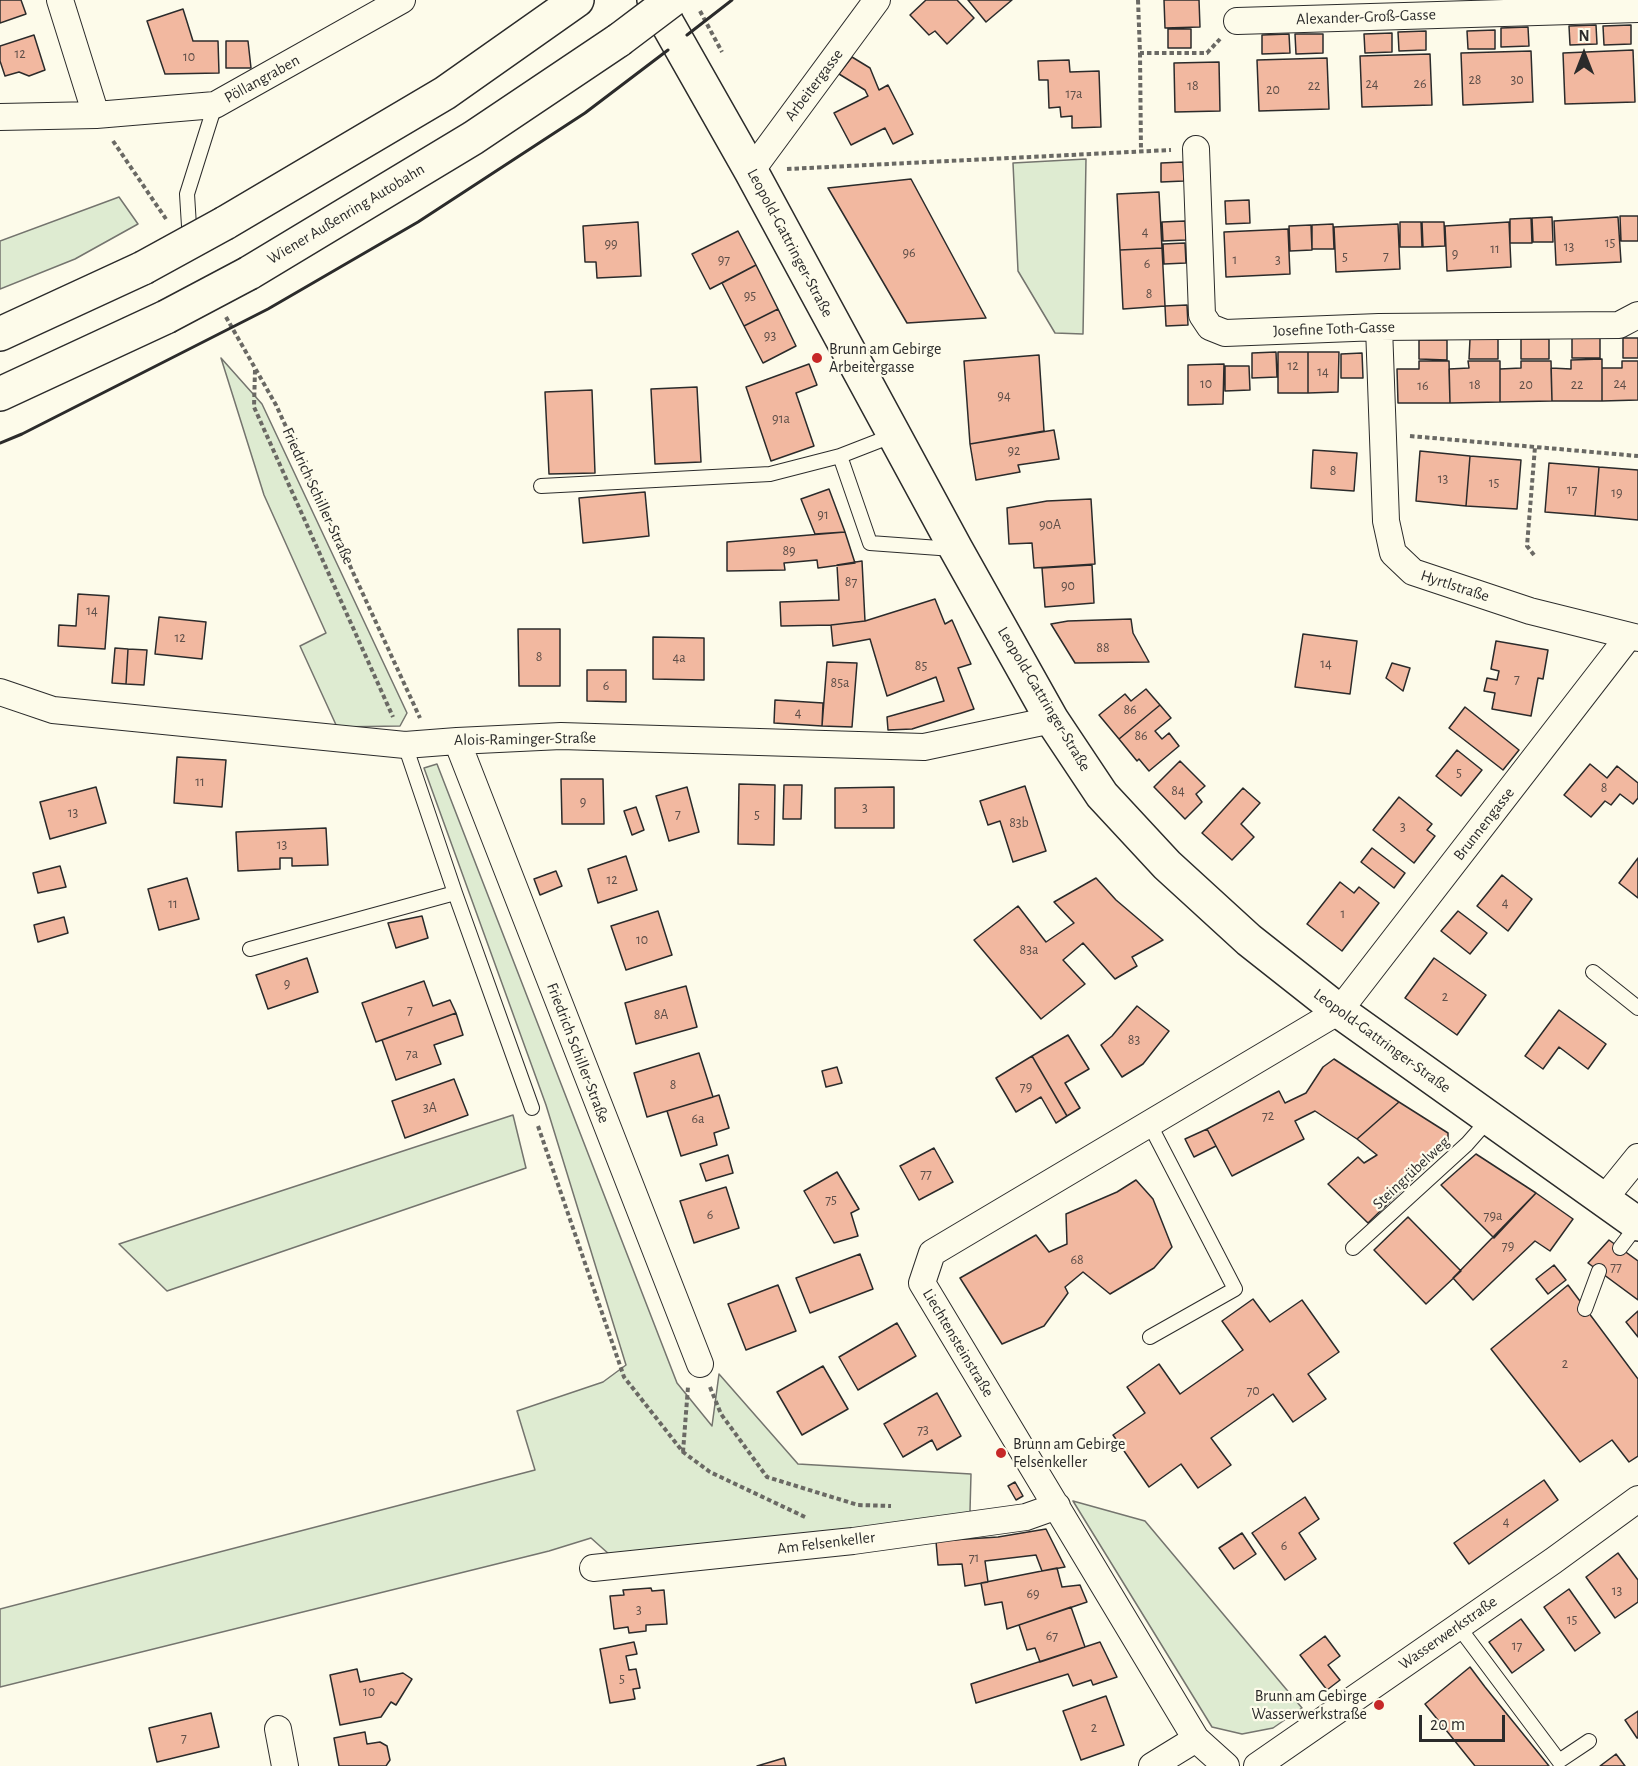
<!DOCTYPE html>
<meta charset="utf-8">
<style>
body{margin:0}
#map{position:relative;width:1638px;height:1766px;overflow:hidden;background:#fdfbea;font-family:"Alegreya Sans",sans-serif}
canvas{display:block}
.north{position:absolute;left:1554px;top:24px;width:60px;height:60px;-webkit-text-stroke:4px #fdfbea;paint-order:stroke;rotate:0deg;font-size:16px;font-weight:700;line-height:24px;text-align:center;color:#2b2b2b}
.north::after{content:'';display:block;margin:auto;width:21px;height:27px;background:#2b2b2b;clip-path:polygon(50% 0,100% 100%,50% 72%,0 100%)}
.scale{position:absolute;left:1419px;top:1715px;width:86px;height:27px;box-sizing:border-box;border:3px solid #2b2b2b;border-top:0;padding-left:8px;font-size:18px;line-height:21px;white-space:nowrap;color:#2b2b2b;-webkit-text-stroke:4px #fdfbea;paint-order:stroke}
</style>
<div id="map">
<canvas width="1638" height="1766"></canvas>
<div class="north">N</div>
<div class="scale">20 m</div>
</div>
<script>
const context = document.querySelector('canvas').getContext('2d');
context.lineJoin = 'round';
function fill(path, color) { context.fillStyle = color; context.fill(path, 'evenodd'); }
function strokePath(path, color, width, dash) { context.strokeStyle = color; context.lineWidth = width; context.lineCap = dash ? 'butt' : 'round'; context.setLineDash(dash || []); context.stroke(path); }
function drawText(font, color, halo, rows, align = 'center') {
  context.font = font + ' "Alegreya Sans",sans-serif'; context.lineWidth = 4.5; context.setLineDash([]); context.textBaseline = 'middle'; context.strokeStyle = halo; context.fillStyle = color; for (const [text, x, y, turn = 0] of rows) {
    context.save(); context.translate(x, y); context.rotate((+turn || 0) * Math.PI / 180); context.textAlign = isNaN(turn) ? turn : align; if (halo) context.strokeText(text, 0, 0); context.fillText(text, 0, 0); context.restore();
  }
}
const green = new Path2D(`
 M1086 159 1083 334 1055 333 1018 271 1013 163Z
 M119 197 138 224 75 259 0 289V241Z
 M221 358 262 404 407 713 400 726 337 727 300 646 326 633 264 495Z
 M437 764 677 1383 712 1426 719 1374 798 1464 971 1474 970 1511 980 1517 610 1555 591 1538 549 1551 0 1687V1609L535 1470 517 1411 603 1382 626 1365 546 1105 424 768Z
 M513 1115 526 1168 167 1291 119 1244Z
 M1073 1501 1145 1521 1302 1708 1273 1728 1242 1734 1212 1727Z`);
const building = new Path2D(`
 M0 0H21L26 14 0 23Z
 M926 0H957L974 18 947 44 935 31 929 35 910 15Z
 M968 0H1012L986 22Z
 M1164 0H1199L1200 27 1165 28Z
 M183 9 193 41H218L219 73 165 74 147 21Z
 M1596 25 1597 44 1570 45 1569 26Z
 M1631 25V44L1604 45 1603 26Z
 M1528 27 1529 46 1501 47V28Z
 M1168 29H1191V48H1168Z
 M1495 30V49H1468L1467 31Z
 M1426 31V50L1399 51 1398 32Z
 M1392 33V52L1365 53 1364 34Z
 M1289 34 1290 53 1262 54V35Z
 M1295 34H1323V53L1296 54Z
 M34 35 45 70 29 76 19 72 5 76 0 61V46Z
 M226 41H248L251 68H226Z
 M1633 50 1635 102 1565 104 1563 53Z
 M1531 51 1533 102 1463 105 1461 53Z
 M1430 54 1432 105 1362 107 1360 56Z
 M852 57 870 68 879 90 888 85 913 134 893 144 885 128 851 145 834 113 868 96 865 90 839 74Z
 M1327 58 1329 109 1259 111 1257 60Z
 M1069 60 1070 72 1099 71 1101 127 1072 128V116L1061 117 1060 107 1049 108 1048 80H1039L1038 61Z
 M1219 62 1220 111 1175 112 1174 63Z
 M1183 162 1184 181 1161 182V163Z
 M911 179 986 318 907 323 828 188Z
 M1159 192 1162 248 1120 250 1117 194Z
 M1249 200 1250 223 1226 224 1225 201Z
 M1620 216H1638V241H1621Z
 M1552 217 1553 242H1533L1532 218Z
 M1618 217 1621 262 1556 265 1554 221Z
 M1531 218 1532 243H1510V219Z
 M1185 221 1186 240 1163 241 1162 222Z
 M638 222 641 276 597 278 596 262H585L583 226Z
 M1400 222H1421L1422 247H1400Z
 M1422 222H1444L1445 246 1423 247Z
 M1509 222 1511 267 1447 271 1445 226Z
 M1333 224 1334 249H1312V225Z
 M1398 224 1400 269 1336 272 1334 227Z
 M1311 225 1312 250 1290 251 1289 226Z
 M1288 229 1290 274 1226 277 1224 232Z
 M738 231 756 265 710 289 692 254Z
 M1185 243 1186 263 1164 264 1163 244Z
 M1162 248 1165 306 1123 309 1120 250Z
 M756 265 778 309 744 326 722 283Z
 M1187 305 1188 325 1166 326 1165 306Z
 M778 309 796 346 763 363 744 326Z
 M1572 338H1600V358H1572Z
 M1623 338H1638V358H1623Z
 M1470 339H1498V359H1469Z
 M1521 339H1549V359H1521Z
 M1419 340H1447V360L1419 359Z
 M1276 352 1277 377 1252 378V353Z
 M1278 352H1308V393H1278Z
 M1308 352H1339L1338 392 1308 393Z
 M1362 353 1363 378H1341V354Z
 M1039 355 1044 431 970 444 964 361Z
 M1602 359V401H1552L1551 368 1571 369V360Z
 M1419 361H1449L1450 403H1398L1397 369H1419Z
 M1468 361H1500V402L1450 403 1449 369 1469 368Z
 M1521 361H1551L1552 401 1500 402V369L1521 368Z
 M1622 361H1638V400L1602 401V368H1622Z
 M809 364 817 385 796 393 814 446 771 461 746 387Z
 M1224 364 1223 404 1188 405V365Z
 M1225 366H1249L1250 390 1225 391Z
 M697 387 701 462 655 464 651 389Z
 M592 390 595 473 549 474 545 392Z
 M1054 430 1059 459 1018 465 1020 472 976 480 970 444Z
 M1313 450 1357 453 1354 491 1311 488Z
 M1420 451 1470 456 1466 506 1416 501Z
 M1470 456 1521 460 1517 509 1466 506Z
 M1549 463 1599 467 1595 516 1545 512Z
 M1599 467 1638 470V520L1595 516Z
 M829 489 845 532 815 534 801 499Z
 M645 492 649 536 583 543 579 498Z
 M1091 499 1095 564 1034 568 1032 543 1009 544 1007 508 1047 501Z
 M845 532 855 563 818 568 817 560 784 563 785 570 727 571V542Z
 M862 561 865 621 831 625 781 626 780 602 839 600 837 565Z
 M1092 565 1094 603 1045 607 1042 568Z
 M78 594 109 596 105 649 58 646 59 625 76 626Z
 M935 599 945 624 952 620 971 664 958 668 974 709 912 729 888 730 887 717 944 701 936 677 887 696 870 639 833 646 831 625 865 621Z
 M159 617 206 622 202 659 155 654Z
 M1131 619 1133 633 1149 662 1075 663 1051 624 1068 621Z
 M518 629H560V686H519Z
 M1303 634 1357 641 1350 694 1295 687Z
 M653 637 704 638V680L653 679Z
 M1496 641 1548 650 1543 679 1538 678 1531 716 1492 709 1495 693 1484 691 1487 678 1497 680 1499 671 1491 669Z
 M115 648 128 649 126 684 112 683Z
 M128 649 147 650 144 685 126 684Z
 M827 662 857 663 852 727 822 726Z
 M1392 663 1410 668 1403 691 1386 678Z
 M587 670H626V702L587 701Z
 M1146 689 1160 705 1119 739 1099 715 1125 694 1131 701Z
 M775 700 823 703 822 726 774 723Z
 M1160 705 1171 718 1155 731 1162 739 1169 733 1179 746 1149 771 1139 759 1137 761 1119 739Z
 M1465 707 1519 750 1503 770 1449 728Z
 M1457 750 1482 770 1461 796 1436 776Z
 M177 757 226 760 222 807 174 803Z
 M1180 761 1205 786 1196 794 1202 802 1185 819 1154 787Z
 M1590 764 1607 778 1617 766 1638 783V798L1633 804 1620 794 1611 805 1605 801 1591 817 1564 795Z
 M561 779H603L604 824H562Z
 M739 784 775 785 774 845 738 844Z
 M784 785H802L801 819H783Z
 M1025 786 1046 851 1013 862 1000 821 988 825 980 801Z
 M96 787 106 823 50 839 40 802Z
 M687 787 699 832 669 841 656 796Z
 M894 787V828H835V788Z
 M1243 788 1260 803 1241 824 1254 837 1232 860 1202 833Z
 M1399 797 1432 824 1427 830 1435 836 1414 863 1373 830Z
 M636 807 644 830 632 835 624 811Z
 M326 828 328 865 292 866V858H280V869L238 871 236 832Z
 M1372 848 1405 873 1394 888 1361 862Z
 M626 856 637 890 598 903 588 869Z
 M1638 858V898L1619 883Z
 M60 866 66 887 38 893 33 873Z
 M556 871 562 886 540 895 534 879Z
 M1502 875 1532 899 1508 931 1477 906Z
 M187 878 199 919 159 930 148 889Z
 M1096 878 1116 900 1163 940 1132 957 1137 966 1115 979 1083 943 1063 960 1085 984 1041 1019 974 940 1018 906 1046 942 1074 923 1054 902Z
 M1340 882 1354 893 1359 887 1379 903 1342 951 1307 924Z
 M658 911 672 955 626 970 611 926Z
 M1458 911 1487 933 1470 954 1441 931Z
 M422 916 428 938 396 948 388 923Z
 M64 917 68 933 38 942 34 925Z
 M307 958 318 992 268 1009 256 975Z
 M1434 958 1486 995 1457 1035 1405 998Z
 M424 981 433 1006 450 1000 456 1013 376 1042 362 1003Z
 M686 986 697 1027 636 1044 625 1003Z
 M1137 1006 1169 1031 1143 1064 1122 1077 1101 1045 1112 1036Z
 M1559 1010 1606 1044 1588 1069 1559 1047 1543 1069 1525 1056Z
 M456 1013 463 1035 434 1045 441 1064 396 1080 382 1040Z
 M1068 1035 1089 1069 1065 1083 1080 1108 1067 1116 1032 1056Z
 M699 1053 713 1097 647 1117 634 1073Z
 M1032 1056 1067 1116 1056 1123 1041 1097 1016 1112 996 1078Z
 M1334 1059 1399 1102 1357 1139 1315 1111 1295 1121 1304 1139 1232 1176 1207 1129 1279 1091 1285 1103 1306 1093 1323 1067Z
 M837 1067 842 1083 826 1087 822 1071Z
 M454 1079 468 1115 405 1138 392 1101Z
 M719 1095 729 1128 714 1133 717 1145 681 1156 667 1111Z
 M1399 1102 1448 1133V1145L1368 1223 1328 1184 1358 1157 1364 1163 1377 1155 1357 1139Z
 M1207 1129 1216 1146 1194 1157 1185 1139Z
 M934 1148 953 1182 919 1200 900 1166Z
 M1476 1154 1536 1193 1494 1238 1441 1185Z
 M728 1155 733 1173 706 1181 700 1164Z
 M837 1172 859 1209 851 1213 858 1236 834 1243 804 1191Z
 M1136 1180 1153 1199 1172 1247 1154 1268 1110 1294 1083 1272 1065 1287 1068 1293 1044 1326 1002 1344 960 1278 1036 1235 1049 1252 1067 1244 1066 1214 1117 1192Z
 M726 1187 739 1228 694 1243 680 1201Z
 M1536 1193 1573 1219 1550 1251 1535 1241 1473 1300 1453 1278Z
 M1408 1217 1461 1271 1426 1304 1374 1250Z
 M1609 1240 1638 1261V1300L1588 1263Z
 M860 1254 873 1289 810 1313 796 1278Z
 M1554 1265 1566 1280 1548 1294 1536 1279Z
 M778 1285 796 1331 746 1350 728 1304Z
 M1568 1285 1638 1379V1456L1629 1462 1612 1440 1580 1462 1491 1349Z
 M1253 1299 1270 1322 1302 1300 1339 1352 1308 1374 1326 1399 1293 1422 1273 1394 1211 1438 1231 1465 1198 1488 1181 1464 1149 1487 1113 1435 1145 1413 1127 1387 1159 1364 1180 1394 1243 1350 1222 1321Z
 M1638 1311V1337L1626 1322Z
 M897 1323 916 1356 858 1390 839 1357Z
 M823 1366 848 1409 802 1435 777 1392Z
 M937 1393 961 1436 937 1450 932 1440 903 1457 884 1424Z
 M1544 1480 1558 1500 1469 1564 1454 1543Z
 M1015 1482 1023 1496 1016 1500 1008 1486Z
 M1305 1497 1319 1519 1299 1533 1316 1559 1285 1580 1252 1533Z
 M1046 1529 1065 1567 1042 1571 1036 1555 985 1561 988 1582 965 1586 962 1564 938 1565 936 1541 998 1537Z
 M1242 1533 1256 1554 1234 1569 1219 1548Z
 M1618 1553 1638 1580V1602L1615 1618 1586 1577Z
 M1057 1568 1062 1587 1080 1585 1087 1602 1007 1629 1002 1602 985 1605 981 1583Z
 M651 1588 652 1591 664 1590 667 1624 646 1625V1631L629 1633 628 1627 614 1629 610 1596 624 1595 623 1590Z
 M1569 1589 1600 1633 1575 1651 1544 1607Z
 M1071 1607 1085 1647 1040 1662 1035 1648 1027 1650 1019 1625Z
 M1521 1619 1544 1650 1512 1673 1489 1642Z
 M1325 1636 1340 1656 1328 1665 1340 1680 1327 1690 1300 1655Z
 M634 1642 637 1654 626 1656 629 1670 636 1669 640 1688 633 1689 635 1699 610 1703 600 1649Z
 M1100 1642 1117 1677 1093 1685 1091 1680 1073 1686 1068 1674 976 1703 971 1684Z
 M1470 1667 1485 1687 1549 1766H1475L1425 1704Z
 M357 1669 360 1682 403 1673 412 1679 396 1705 391 1702 381 1717 340 1725 330 1675Z
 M1106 1696 1124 1745 1081 1760 1063 1711Z
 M1638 1711V1738H1637L1625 1720Z
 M211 1713 219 1747 157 1762 149 1728Z
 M365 1732 367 1744 380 1742 387 1746 390 1760 386 1766H339L334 1738Z
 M1616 1754 1625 1766H1600Z
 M784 1758 786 1766H757Z`);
const path = new Path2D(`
 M1138 0 1140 53H1207L1220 39
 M700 11 722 52
 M1140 53 1141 152
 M113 141 166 219
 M787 169 1171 150
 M226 317 276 405 420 718
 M255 370 254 407 393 717
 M1410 436 1638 456
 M1534 555 1527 546 1535 447
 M538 1126 624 1377 683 1452 710 1472 805 1517
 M710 1387 721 1414 767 1477 858 1505 891 1506
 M683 1452 688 1387`);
const lane = new Path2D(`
 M190 242 187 194 215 105
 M840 456 870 543 953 549
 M541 486 770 474 840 456 894 435
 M405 745 455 893 532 1108
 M250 949 455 893
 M1593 972 1638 1008
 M1150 1125 1235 1289 1150 1337
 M1353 1248 1467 1144 1489 1119
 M1620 1248 1638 1224
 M1585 1309 1599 1271
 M1458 1626 1559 1761 1589 1741`);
const street = new Path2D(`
 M60 0 96 115
 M1237 21 1638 9
 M0 117 96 115 215 105 402 0
 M1196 149 1202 315 1210 327 1225 333 1379 327 1619 325 1638 315
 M751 171 877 0
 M1379 327 1386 521 1393 553 1413 572 1530 611 1638 638
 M0 692 53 710 405 745 457 741 561 736 924 747 1052 720
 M457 741 700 1364
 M1604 1199 1638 1157
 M593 1568 853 1541 1026 1517 1057 1506
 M278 1729 285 1766
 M1152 1766 1196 1739
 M1226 1766 1196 1739 922 1283 932 1253 1339 1011 1629 636
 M1257 1766 1553 1561 1638 1499`);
const primary = new Path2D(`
 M654 0 751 171 956 549 1052 720 1102 795 1167 865 1249 940 1339 1011 1638 1224`);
const highway = new Path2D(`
 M225 223 445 93 577 0
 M249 273 473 138 619 40
 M0 334 143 268
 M0 394 166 317`);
const highwayBridge = new Path2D(`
 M619 40 672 0
 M143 268 225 223
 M166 317 249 273`);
const wall = new Path2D(`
 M687 35 732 0
 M0 443 22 434 268 309 418 222 585 113 668 50`);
const markers = [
 [817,358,6,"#c62828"],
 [1001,1453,6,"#c62828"],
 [1379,1705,6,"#c62828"]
];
const numberNames = [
 ["12",20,54],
 ["10",189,57],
 ["28",1475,80],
 ["30",1517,80],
 ["24",1372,84],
 ["26",1420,84],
 ["18",1193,86],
 ["22",1314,86],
 ["20",1273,90],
 ["17a",1074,94],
 ["4",1145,232],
 ["15",1610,243],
 ["99",611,244],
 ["13",1569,247],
 ["11",1495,249],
 ["96",909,253],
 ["9",1455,254],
 ["7",1386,256],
 ["5",1345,257],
 ["97",724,260],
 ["1",1235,260],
 ["3",1278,260],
 ["6",1147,264],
 ["8",1149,294],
 ["95",750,296],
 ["93",770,336],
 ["12",1293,366],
 ["14",1323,372],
 ["10",1206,384],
 ["24",1620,384],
 ["18",1475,385],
 ["20",1526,385],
 ["22",1577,385],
 ["16",1423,386],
 ["94",1004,396],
 ["91a",781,419],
 ["92",1014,451],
 ["8",1333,471],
 ["13",1443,479],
 ["15",1494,483],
 ["17",1572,490],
 ["19",1617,493],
 ["91",823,515],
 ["90A",1050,525],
 ["89",789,551],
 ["87",851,582],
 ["90",1068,586],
 ["14",92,611],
 ["12",180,638],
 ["88",1103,648],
 ["8",539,657],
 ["4a",679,658],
 ["14",1326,664],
 ["85",921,666],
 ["7",1517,679],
 ["85a",840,683],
 ["6",606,686],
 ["86",1130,710],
 ["4",798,713],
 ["86",1141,736],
 ["5",1459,773],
 ["11",200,782],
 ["8",1604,788],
 ["84",1178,791],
 ["9",583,802],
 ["3",865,808],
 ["13",73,813],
 ["7",678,814],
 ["5",757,815],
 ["83b",1019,823],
 ["3",1403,827],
 ["13",282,845],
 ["12",612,880],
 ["4",1505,903],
 ["11",173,904],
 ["1",1343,914],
 ["10",642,940],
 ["83a",1029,950],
 ["9",287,984],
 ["2",1445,997],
 ["7",410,1010],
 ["8A",661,1015],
 ["83",1134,1040],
 ["7a",412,1054],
 ["8",673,1085],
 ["79",1026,1087],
 ["3A",430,1108],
 ["72",1268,1116],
 ["6a",698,1119],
 ["77",926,1174],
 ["75",831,1200],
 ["6",710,1215],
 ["79a",1493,1216],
 ["79",1508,1246],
 ["68",1077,1260],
 ["77",1616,1267],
 ["2",1565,1364],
 ["70",1253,1391],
 ["73",923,1430],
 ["4",1506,1522],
 ["6",1284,1546],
 ["71",974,1558],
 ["13",1617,1591],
 ["69",1033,1594],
 ["3",639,1610],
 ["15",1572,1620],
 ["67",1052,1636],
 ["17",1517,1646],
 ["5",622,1679],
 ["10",369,1692],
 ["2",1094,1728],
 ["7",184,1738]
];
const streetNames = [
 ["Alexander-Groß-Gasse",1366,17,-2],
 ["Pöllangraben",262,79,-29],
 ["Arbeitergasse",814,85,-53],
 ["Wiener Außenring Autobahn",346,214,-31],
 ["Leopold-Gattringer-Straße",790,243,62],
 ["Josefine Toth-Gasse",1334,329,-2],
 ["Friedrich Schiller-Straße",318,496,65],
 ["Hyrtlstraße",1455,586,18],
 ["Leopold-Gattringer-Straße",1044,699,59],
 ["Alois-Raminger-Straße",525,739,-1],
 ["Brunnengasse",1484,824,-52],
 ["Leopold-Gattringer-Straße",1382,1041,36],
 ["Friedrich Schiller-Straße",578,1053,69],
 ["Steingrübelweg",1411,1173,-43],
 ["Liechtensteinstraße",958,1343,59],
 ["Am Felsenkeller",826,1543,-7],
 ["Wasserwerkstraße",1448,1633,-35]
];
const poiNames = [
 ["Brunn am Gebirge",829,349],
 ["Arbeitergasse",829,367],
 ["Brunn am Gebirge",1013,1444],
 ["Felsenkeller",1013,1462],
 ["Brunn am Gebirge",1367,1696,"right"],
 ["Wasserwerkstraße",1367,1714,"right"]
];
fill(green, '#deebd1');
strokePath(green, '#74746e', 1.5);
fill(building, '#f2b8a0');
strokePath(building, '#2b2b2b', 1.5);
strokePath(lane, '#2b2b2b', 16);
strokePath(street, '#2b2b2b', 28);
strokePath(primary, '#2b2b2b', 36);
strokePath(highway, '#2b2b2b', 36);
strokePath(path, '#6a6964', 4, [4.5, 3]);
strokePath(lane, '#fdfbea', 14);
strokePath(street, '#fdfbea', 26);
strokePath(primary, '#fdfbea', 33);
strokePath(highway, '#fdfbea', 33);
strokePath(highwayBridge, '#2b2b2b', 36, []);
strokePath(highwayBridge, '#fdfbea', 33);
strokePath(wall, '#2b2b2b', 3);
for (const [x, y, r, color] of markers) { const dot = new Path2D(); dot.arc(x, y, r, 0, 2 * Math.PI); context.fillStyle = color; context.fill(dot); strokePath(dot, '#fdfbea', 2); }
drawText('14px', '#5d4e48', null, numberNames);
drawText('16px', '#2b2b2b', '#fdfbea', streetNames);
drawText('16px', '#2b2b2b', '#fdfbea', poiNames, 'left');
</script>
